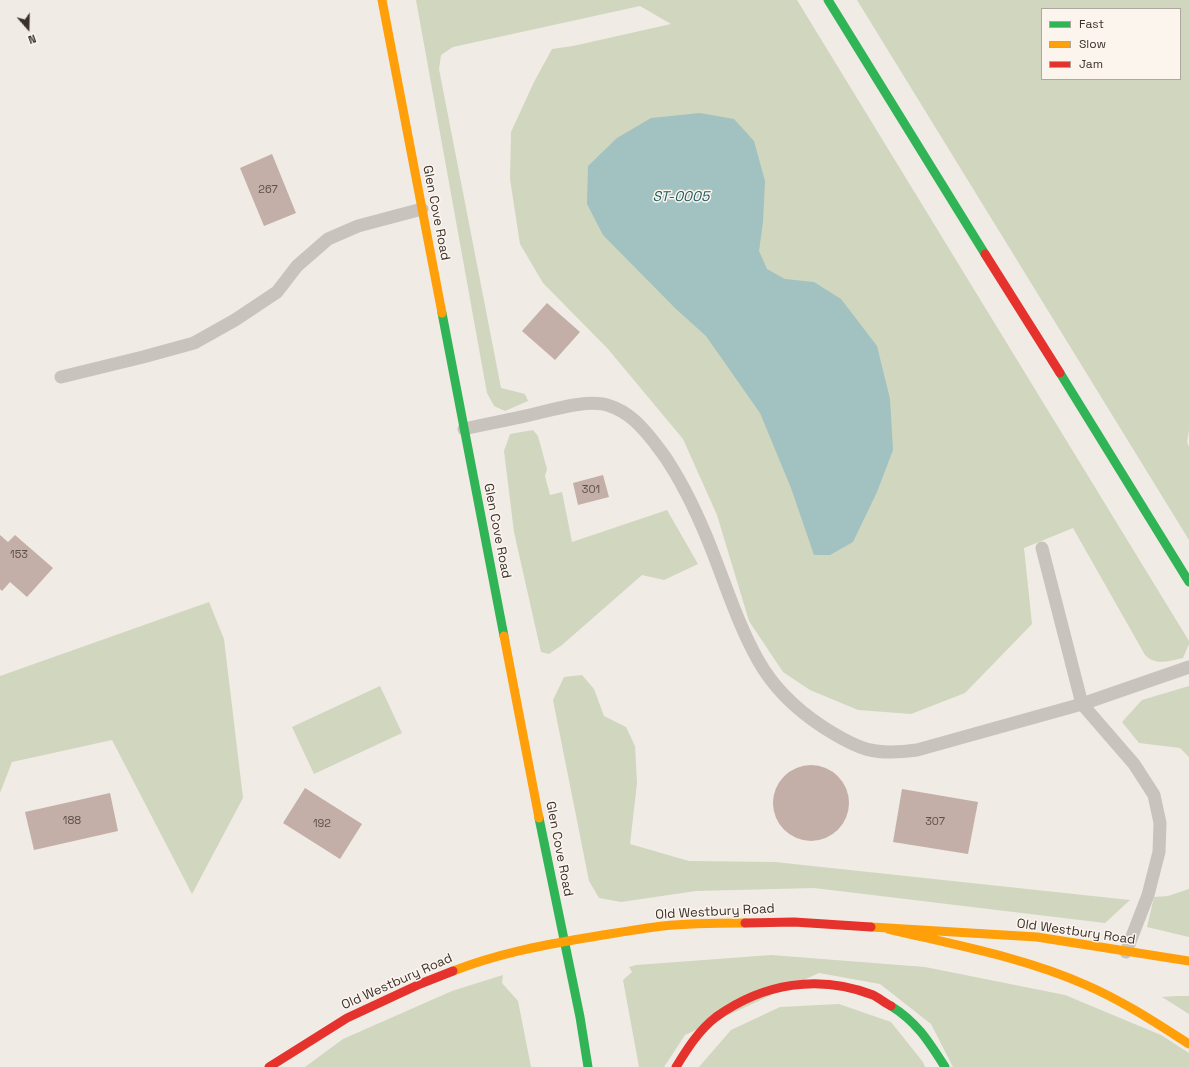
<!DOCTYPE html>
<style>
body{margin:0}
#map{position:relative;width:1189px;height:1067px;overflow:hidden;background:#f0ebe5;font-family:"Space Grotesk",sans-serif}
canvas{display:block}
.legend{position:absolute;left:1041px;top:8px;width:140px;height:72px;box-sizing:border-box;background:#fbf5ee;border:1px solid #aea6a0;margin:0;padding:5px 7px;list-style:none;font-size:12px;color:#3b302b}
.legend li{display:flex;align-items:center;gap:8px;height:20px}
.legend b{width:20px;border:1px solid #aea6a0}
.north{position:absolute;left:8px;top:8px;width:40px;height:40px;-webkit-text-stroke:3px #fbf5ee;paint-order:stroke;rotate:160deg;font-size:11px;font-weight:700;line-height:16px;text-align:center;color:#3b302b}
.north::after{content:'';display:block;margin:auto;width:14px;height:18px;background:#3b302b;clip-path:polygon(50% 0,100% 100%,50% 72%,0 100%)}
</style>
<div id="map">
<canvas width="1189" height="1067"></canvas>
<ul class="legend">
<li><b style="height:5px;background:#30b455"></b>Fast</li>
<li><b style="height:5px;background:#ff9f0a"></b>Slow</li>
<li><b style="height:5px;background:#e5322d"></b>Jam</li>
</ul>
<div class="north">N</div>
</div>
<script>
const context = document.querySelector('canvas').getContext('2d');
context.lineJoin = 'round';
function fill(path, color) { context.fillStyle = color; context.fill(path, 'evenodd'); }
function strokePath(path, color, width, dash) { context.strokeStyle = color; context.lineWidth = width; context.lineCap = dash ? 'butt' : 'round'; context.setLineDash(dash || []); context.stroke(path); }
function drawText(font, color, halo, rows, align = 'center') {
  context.font = font + ' "Space Grotesk",sans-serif'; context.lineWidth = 3; context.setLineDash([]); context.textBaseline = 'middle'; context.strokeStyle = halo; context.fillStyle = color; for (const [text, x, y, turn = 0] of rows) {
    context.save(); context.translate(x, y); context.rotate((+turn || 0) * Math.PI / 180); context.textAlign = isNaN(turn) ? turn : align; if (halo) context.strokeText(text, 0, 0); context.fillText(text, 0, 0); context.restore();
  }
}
const green = new Path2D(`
 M416 0H797L1189 641V644L1183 658C1169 661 1156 666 1145 655L1073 528 1024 548 1032 624 965 693 911 714 858 710 810 690 783 672 749 621 717 515 683 439 608 349 543 283 520 244 510 179 511 132 534 82 552 49 573 46 671 24 640 6 453 47 441 55 439 69 501 388 525 394 528 401 505 411 494 406 487 393Z
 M857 0H1189V430L1187 442 1189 447V540ZM1042 9H1180V79H1042Z
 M533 430 538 436 547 469 545 476 550 495 562 492 572 542 667 510 698 564 664 580 642 575 562 645 549 654 541 652 514 532 504 451 510 434Z
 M209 602 224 639 243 798 192 894 112 740 12 762 0 793V676Z
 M582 675 594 689 604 716 626 727 635 746 637 783 630 844 689 861 775 862 1130 900 1105 923 814 888 696 891 621 902 599 898 589 881 553 700 564 677Z
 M380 686 402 733 314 774 292 727Z
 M1189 686V757L1180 748 1139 743 1122 722 1142 700Z
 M1189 889V937L1147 927 1154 897 1168 896Z
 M771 955 925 967 1065 995 1161 1035 1189 1053V1067H953L931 1024 880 984 819 973 685 1035 664 1067H639L623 980 632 972 629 967 636 965Z
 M503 975 502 983 518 1001 531 1067H305L343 1039 452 991Z
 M1177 996H1189V1014L1162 997Z
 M839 1004 891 1022 923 1062 925 1067H699L731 1030 780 1007Z`);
const water = new Path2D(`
 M700 113 734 119 754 141 765 181 763 222 759 251 767 269 785 279 814 282 841 299 877 346 890 399 893 450 877 492 853 542 830 555H814L791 488 760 413 706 336 676 309 603 235 587 204 588 166 617 138 651 118Z`);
const building = new Path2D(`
 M272 154 296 213 264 226 240 168Z
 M547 303 580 332 555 360 522 331Z
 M603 475 609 497 578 505 573 483Z
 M0 535 8 542 15 535 53 568 27 597 10 582 2 591 0 589Z
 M773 803a38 38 0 1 1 76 0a38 38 0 1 1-76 0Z
 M305 788 362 824 340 859 283 823Z
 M902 789 978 802 968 854 893 842Z
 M110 793 118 831 34 850 25 812Z`);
const lane = new Path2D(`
 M61 377 143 357 194 343 235 320 277 292 297 266 328 239 358 226 422 209
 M464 429C486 424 508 420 530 415 552 410 589 398 610 406 629 412 642 427 654 442 659 449 665 456 669 463 687 491 701 522 713 553 727 589 739 626 758 660 773 687 797 710 823 727 859 750 874 756 917 750L1082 704 1042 548
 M1126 952 1148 895 1159 852 1160 823 1154 795 1134 764 1082 704 1189 667`);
const fast = new Path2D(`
 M828 0 985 254
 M442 313 504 636
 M1060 373 1189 582
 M539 818 580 1017 588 1067
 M891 1006C917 1022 929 1042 945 1067`);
const slow = new Path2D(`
 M382 0 442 313
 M504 636 539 818
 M871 927 1037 937 1189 961
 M888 929C955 945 1023 957 1086 985 1123 1001 1156 1023 1189 1044
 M453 971C497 954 538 946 585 938 611 934 637 929 663 926 690 923 718 923 745 923`);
const jam = new Path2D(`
 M985 254 1060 373
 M745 923 794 922 871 927
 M269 1067 347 1018 420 984 453 971
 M676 1067C687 1049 699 1030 716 1017 763 983 819 974 873 995 879 998 885 1003 891 1006`);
const numberNames = [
 ["267",268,190],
 ["301",591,490],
 ["153",19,555],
 ["188",72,821],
 ["307",935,822],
 ["192",322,824]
];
const streetNames = [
 ["Glen Cove Road",436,213,79],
 ["Glen Cove Road",497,531,79],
 ["Glen Cove Road",559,849,79],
 ["Old Westbury Road",715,912,-3],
 ["Old Westbury Road",1076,932,8],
 ["Old Westbury Road",397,982,-24]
];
const waterNames = [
 ["ST-0005",681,197]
];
fill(green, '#d1d6bf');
fill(water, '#a1c2c1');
fill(building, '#c3afa7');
strokePath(lane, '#c9c3be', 13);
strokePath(fast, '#30b455', 9);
strokePath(slow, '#ff9f0a', 9);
strokePath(jam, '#e5322d', 9);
drawText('11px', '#5d504a', null, numberNames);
drawText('13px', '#3b302b', '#fbf5ee', streetNames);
drawText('italic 14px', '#1f5a5e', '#fbf5ee', waterNames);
</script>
